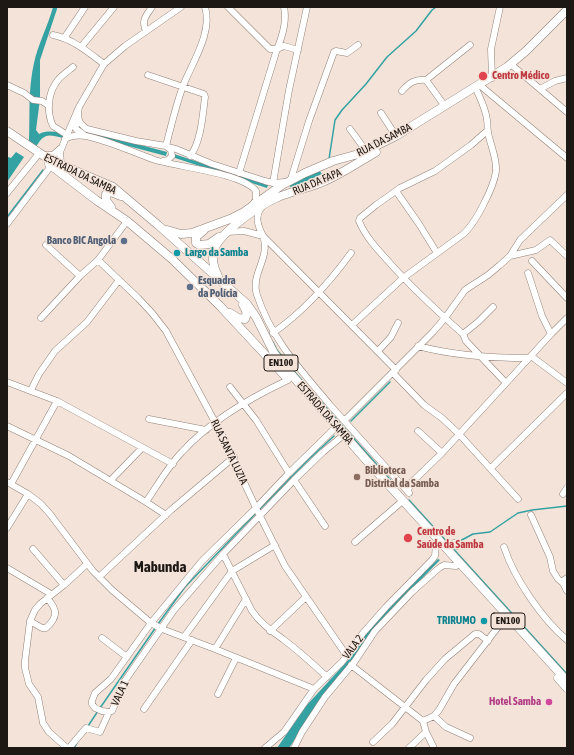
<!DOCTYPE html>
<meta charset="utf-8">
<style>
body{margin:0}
#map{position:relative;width:574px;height:755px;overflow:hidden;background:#f4e3d9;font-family:"Asap Condensed",sans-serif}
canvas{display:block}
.frame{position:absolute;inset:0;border:8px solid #1e1814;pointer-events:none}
</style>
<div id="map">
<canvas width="574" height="755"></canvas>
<div class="frame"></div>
</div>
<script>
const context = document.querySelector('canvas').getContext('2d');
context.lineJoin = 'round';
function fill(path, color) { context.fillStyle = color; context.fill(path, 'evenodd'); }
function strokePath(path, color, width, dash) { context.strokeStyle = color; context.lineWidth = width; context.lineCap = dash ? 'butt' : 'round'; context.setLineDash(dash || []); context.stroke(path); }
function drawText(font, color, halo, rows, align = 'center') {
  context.font = font + ' "Asap Condensed",sans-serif'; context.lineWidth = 3; context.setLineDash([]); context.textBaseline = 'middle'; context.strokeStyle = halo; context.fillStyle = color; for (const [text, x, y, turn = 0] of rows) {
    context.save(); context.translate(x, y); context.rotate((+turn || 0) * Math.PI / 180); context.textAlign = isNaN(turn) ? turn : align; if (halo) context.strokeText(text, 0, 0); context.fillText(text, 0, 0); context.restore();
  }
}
const water = new Path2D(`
 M53 7H57V9L40 60V99L36 130 39 134C47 130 56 132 65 133L63 138C48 134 44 133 36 147L29 141C30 115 28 89 34 63 38 44 48 26 53 7Z
 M84 130 167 152 166 156 83 134Z
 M16 152 24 157 7 182V158L8 157 11 158Z
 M174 154 268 185 267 188 172 157Z
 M319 170 322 174 291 188 289 184Z
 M438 559 440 560 393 608 355 660 318 702 314 711 289 748H277L306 706 351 657 363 636 390 605Z`);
const stream = new Path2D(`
 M329 159 335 120 342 110 366 84 387 57 416 31 432 10 436 7
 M7 217 43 170
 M273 342 277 350 292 369 395 485
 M351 421 390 382
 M409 500 567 674
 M259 510 309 459 334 436
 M458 542 473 534 490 532 518 513 532 510 567 506
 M158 624 185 587 256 513
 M100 708 156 627
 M88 726 98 711
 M74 748 77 743`);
const minor = new Path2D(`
 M228 7 270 49H277L284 46 298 50
 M146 31C141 20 146 16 152 7
 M53 35C73 39 88 52 104 64
 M65 37 85 7
 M81 47 114 7
 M514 67 567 112
 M148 75 204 94 205 97C203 113 201 143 190 156
 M492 78 491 49 500 7
 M426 80 444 105
 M7 85 24 93 33 100 42 101 48 105
 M482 87 567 158
 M540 89 555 81 567 78
 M402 91C409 83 414 79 426 80L470 45
 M79 107C77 118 78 123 87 129L136 141 166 146 176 149 212 164 265 181 273 183 285 182
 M381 113 396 136
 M75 119 76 129 84 135
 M350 129 366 151
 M487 131 471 145 435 171 400 188 376 205 360 218 359 221C365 236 377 249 388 261 411 287 437 311 463 334L466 341 506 383
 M67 135 53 126C46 112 48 92 58 80 62 75 68 71 73 67
 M65 139C72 135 78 135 86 136 110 141 132 152 155 160 178 167 243 173 256 191V200L253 204
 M43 155H53L61 148
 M163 161 168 160 172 156 171 150 166 146C171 126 176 105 183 86 192 63 213 32 205 7
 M64 167 61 164 60 152 67 135 79 107 104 64 125 46 181 7
 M239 173 277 49C283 35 287 21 284 7
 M291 179 309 121 334 52 336 51 347 53 358 45
 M273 183 289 90 307 7
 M396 191 419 224 437 253
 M7 193 37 156
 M262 207C254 216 258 226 263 236L396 370
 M7 224 51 166
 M227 232 244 231 263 236
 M263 236C271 258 250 274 257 295 272 340 300 369 330 405 356 434 383 464 409 493
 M46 245 80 276
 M510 256 536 250 550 240 567 256
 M98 260 138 298 152 313 166 331 223 437 256 508 285 566 347 656
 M532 261 567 298
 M528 273 542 316 551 334
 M41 318 80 276 98 260 127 221
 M352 325 403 278 462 235C475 225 494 187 496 171 497 157 490 145 488 132 487 128 488 124 487 120 486 110 481 100 477 91
 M273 333C303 312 329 283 351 253
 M463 334 478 322 493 307
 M418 346C455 356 491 358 529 358
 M378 351 391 337 398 323
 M531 356 567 383
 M393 373 424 405 442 418 459 434 518 499
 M7 382 57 401 173 464
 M230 387 256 420 289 473
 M31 390 39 374 55 351 87 322 119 280
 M149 419 206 430
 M344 421 433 332 445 318 465 290 488 275 500 265 510 256 520 240 567 195
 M7 426 69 456 146 502 166 515
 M333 430 289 473 256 508 202 561 151 623 111 679 95 693 92 701V704L95 708 102 711 109 712 112 711 124 682 174 610 223 554 294 480 323 452 340 438
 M418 431 442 453
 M491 468 567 393
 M111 480 142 448
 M294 480 325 526
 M7 482 28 494 41 504 50 514 93 571 112 590 151 623 162 629 215 649 314 689
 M11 484 57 401
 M409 493 408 490 411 483 442 453 551 334 567 318
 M563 494 567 488
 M146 502C157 486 169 465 182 452 209 422 252 397 288 380
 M531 515 550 557 553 571 558 579 563 583
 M7 528 28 494
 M355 542 399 504
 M454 543 457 546
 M504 547C514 578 542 619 567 640
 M33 549 64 585
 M223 554 252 611C261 624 272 631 284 640 299 651 313 664 327 677
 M7 568 51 594
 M99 577 171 510 234 457
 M567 578 564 580 563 583 567 591
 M30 621 42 628H46C58 617 58 610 47 598
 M270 631 306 597
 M184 637 232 571 275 545
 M102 638 127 657
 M215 649 246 599
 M351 665 423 721 426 732 434 748
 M218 694 236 658
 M144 709 192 640
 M434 716 446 727 470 738
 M423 721 434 716 439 710 454 684 505 618
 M373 742 392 724 426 680 445 659 475 634H479L488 641
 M67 748 49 732 43 723 38 697 29 684 25 668V661L30 621 35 610 40 604 64 585 87 564
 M69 748 86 728 100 732 109 712
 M265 748 284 732 314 689 342 662 363 633 386 607 432 560 435 556 436 544
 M294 748 302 732 325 697 355 661 375 631 412 592 439 568 444 565 456 566
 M409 748 426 732`);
const major = new Path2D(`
 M7 131 50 160 113 187 158 225 247 304 256 317 274 353 283 365 367 461 567 681
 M49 164 96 200 127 221 172 259 220 306 285 376
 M111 207 106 200V194L111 192 121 196
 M167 230 181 234 192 233 230 219 244 212 282 185 305 173 333 161 362 153 396 136 507 67 526 51 567 10
 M204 230 196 237V243L199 245 209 244 219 237
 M218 276C214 268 211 259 214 250 219 233 260 205 276 198 292 191 310 188 325 181 343 173 359 162 376 152
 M230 313 238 318 245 319C248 313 246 310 243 305
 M558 678 567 688`);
const markers = [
 [483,76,5,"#e0444e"],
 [124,241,4,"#5c6f8a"],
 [177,253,4,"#0f9aa8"],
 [190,287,4,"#5c6f8a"],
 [357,477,4,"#8d6e63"],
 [408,538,5,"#e0444e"],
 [484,621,4,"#0f9aa8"],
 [549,702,4,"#d1479c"]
];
const shields = [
 [281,363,34],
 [508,621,34]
];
const shieldNames = [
 ["EN100",281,363],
 ["EN100",508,621]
];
const healthNames = [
 ["Centro Médico",492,76],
 ["Centro de",417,532],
 ["Saúde da Samba",417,545]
];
const streetNames = [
 ["RUA DA SAMBA",384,140,-27],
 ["ESTRADA DA SAMBA",80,174,26],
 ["RUA DA FAPA",317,182,-23],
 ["ESTRADA DA SAMBA",325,413,49],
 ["RUA SANTA LUZIA",229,452,64],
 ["VALA 2",353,647,-53],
 ["VALA 1",120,693,-65]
];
const serviceNames = [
 ["Banco BIC Angola",116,241],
 ["Esquadra",198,281,"left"],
 ["da Polícia",198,294,"left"]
];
const cultureNames = [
 ["Largo da Samba",185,253],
 ["TRIRUMO",476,621,"right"]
];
const educationNames = [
 ["Biblioteca",365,471],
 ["Distrital da Samba",365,484]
];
const hotelNames = [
 ["Hotel Samba",541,702]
];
const districtNames = [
 ["Mabunda",160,567]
];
fill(water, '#34a2a2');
strokePath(stream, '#34a2a2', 1.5);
strokePath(minor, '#918279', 7);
strokePath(major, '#918279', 9);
strokePath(minor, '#fff', 6);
strokePath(major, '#fff', 8);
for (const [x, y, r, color] of markers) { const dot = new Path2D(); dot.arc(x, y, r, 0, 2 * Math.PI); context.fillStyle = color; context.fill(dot); strokePath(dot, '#f4e3d9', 1.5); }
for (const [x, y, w] of shields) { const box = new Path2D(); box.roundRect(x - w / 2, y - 8, w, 16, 3); context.fillStyle = '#f4e3d9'; context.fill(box); strokePath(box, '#1e1814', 1); }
drawText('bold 10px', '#1e1814', null, shieldNames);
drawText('bold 11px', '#be3a42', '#f4e3d9', healthNames, 'left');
drawText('11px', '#1e1814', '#f4e3d9', streetNames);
drawText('bold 11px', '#4e5e75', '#f4e3d9', serviceNames, 'right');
drawText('bold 11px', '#0d838f', '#f4e3d9', cultureNames, 'left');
drawText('bold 11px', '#785e54', '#f4e3d9', educationNames, 'left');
drawText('bold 11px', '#b23c85', '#f4e3d9', hotelNames, 'right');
drawText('bold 15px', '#1e1814', '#f4e3d9', districtNames);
</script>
